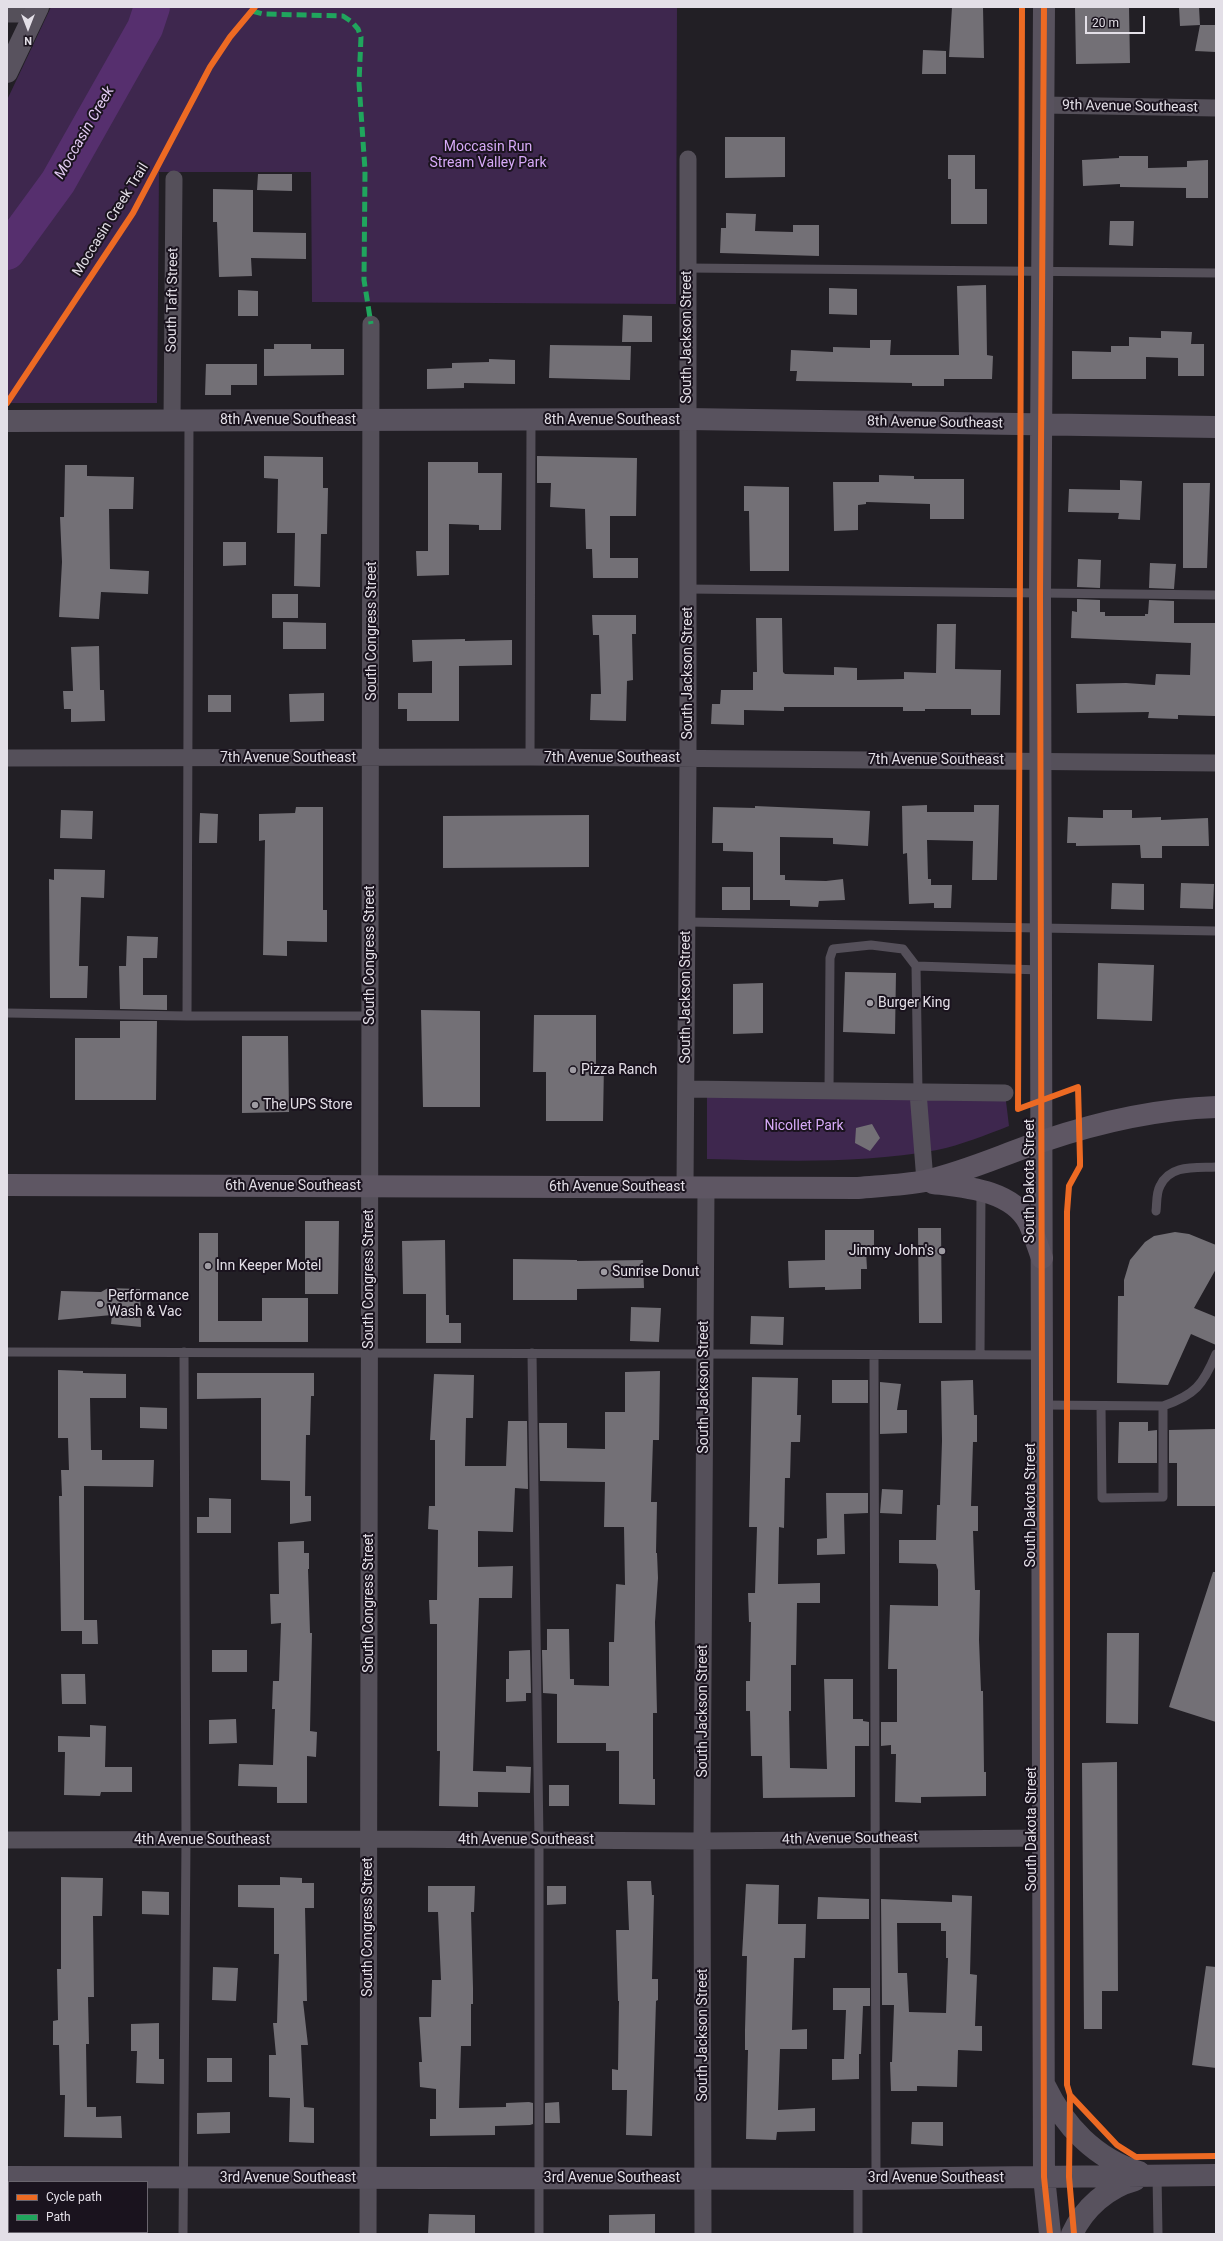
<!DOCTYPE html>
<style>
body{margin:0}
#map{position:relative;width:1223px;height:2241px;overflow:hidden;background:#221f25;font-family:Roboto,sans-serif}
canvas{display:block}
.frame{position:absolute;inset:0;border:8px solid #e3dfe7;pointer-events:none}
.legend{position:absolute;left:8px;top:2181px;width:140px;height:52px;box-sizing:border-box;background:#1a131e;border:1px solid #6a656e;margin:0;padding:5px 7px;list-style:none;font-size:12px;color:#e3dfe7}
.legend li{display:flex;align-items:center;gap:8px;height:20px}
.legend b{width:20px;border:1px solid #6a656e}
.north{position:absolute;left:8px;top:8px;width:40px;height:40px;-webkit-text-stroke:3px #1a131e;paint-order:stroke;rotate:180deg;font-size:11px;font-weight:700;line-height:16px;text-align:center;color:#e3dfe7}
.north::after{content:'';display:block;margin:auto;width:14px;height:18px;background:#e3dfe7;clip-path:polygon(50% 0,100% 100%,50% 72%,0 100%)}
.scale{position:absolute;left:1085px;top:16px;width:60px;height:18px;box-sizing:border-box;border:2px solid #e3dfe7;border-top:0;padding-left:5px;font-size:12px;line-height:14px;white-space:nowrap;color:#e3dfe7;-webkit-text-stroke:3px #1a131e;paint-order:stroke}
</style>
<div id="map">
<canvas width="1223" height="2241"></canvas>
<div class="frame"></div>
<ul class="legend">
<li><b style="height:5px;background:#ed6a23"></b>Cycle path</li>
<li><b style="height:5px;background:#20a55d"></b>Path</li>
</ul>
<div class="north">N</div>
<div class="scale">20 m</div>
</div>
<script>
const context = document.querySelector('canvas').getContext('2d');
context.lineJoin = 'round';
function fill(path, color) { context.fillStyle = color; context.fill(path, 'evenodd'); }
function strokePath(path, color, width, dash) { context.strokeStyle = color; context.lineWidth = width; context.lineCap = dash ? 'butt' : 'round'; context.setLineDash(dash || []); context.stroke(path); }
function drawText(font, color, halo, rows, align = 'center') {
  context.font = font + ' Roboto,sans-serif'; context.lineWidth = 4; context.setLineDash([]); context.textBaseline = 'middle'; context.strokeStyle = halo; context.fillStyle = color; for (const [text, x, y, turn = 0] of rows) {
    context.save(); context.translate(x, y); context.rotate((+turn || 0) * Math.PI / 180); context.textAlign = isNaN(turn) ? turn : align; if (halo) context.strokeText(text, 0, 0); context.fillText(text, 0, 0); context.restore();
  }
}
const green = new Path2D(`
 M51 7H677L676 304 312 302 311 172H159L157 403H7V100Z
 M707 1089 1005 1093 1009 1126C986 1135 961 1145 937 1150 861 1164 784 1161 707 1159Z`);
const river = new Path2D(`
 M7 252 58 182 145 28 152 7`);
const building = new Path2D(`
 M952 7H983L984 58 949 57Z
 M1075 7H1129L1130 63 1076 64Z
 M1179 7H1199L1200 25 1180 26Z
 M1200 25H1216V52L1195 51Z
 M923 50 946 51V74H922Z
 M725 137H785V177L725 178Z
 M948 155H975V189H987V224H951V179H948Z
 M1119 156H1148V168L1187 167V161L1208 160V198H1186V188L1120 187V184L1083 186 1082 160 1119 158Z
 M258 174H292V191L257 190Z
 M213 189 253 190V232L306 233V259L251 258 252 276 219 277 217 222H213Z
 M726 213 756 214 755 231 793 232V225H819V256L720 253 721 228H726Z
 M1110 221H1134L1133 246 1109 245Z
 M986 285 987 355 993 356 992 379H944V386H912V383L796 381 797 371H790L791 350 833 352V347L870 348V340H891L890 355H959L957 286Z
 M829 288 857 289V315L829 314Z
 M238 290 258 291V316H238Z
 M623 315 652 316V342H622Z
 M1161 331 1192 332 1191 344H1204V376H1178V358L1146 357V379H1072V351L1111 352V346H1129V337L1161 338Z
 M274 344H311V349H344V375L264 376V349H274Z
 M550 345 631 346 630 380 549 378Z
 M489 359 515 360V384L464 383V388L427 389V369L452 368V363L489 362Z
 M206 364H257V385H231V395H205Z
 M264 456 323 457V488H328L327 534H321L320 587 294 586 295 533H277L278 479 264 478Z
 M537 456 637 458 636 516H610V558H638V578H593L592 549H586L585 509 550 507 551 483H537Z
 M428 462H478V473H502L501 530H479V525L449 524V575L417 576 416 551H428Z
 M65 465H87V476L134 477 133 509H109L110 569 149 571 148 594 101 592 99 619 59 617 62 562 60 517H64Z
 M879 475 914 476V479H964V519H930V504L866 502V504L858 505V530L834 531 833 482H879Z
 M1120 480 1142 481 1140 520 1118 519 1119 513 1068 512 1069 489 1120 490Z
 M1183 483H1210L1207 568H1183Z
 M744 486 789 487V571H750L749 511H744Z
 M223 542H246V565L223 566Z
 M1078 559 1101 560 1100 588 1077 587Z
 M1150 563 1176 564 1174 589 1149 588Z
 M272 594H298V618H272Z
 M1077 599 1100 600V612H1105V616H1145V614H1148L1149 600 1174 601V623H1216L1215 716 1178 715V719L1148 718 1149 712 1077 713 1076 684 1126 683 1155 685 1156 674 1190 675 1191 643 1071 638 1072 611 1077 612Z
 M592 615H636V634H632L633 680 627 681 626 721 590 720 591 694H601L599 635H593Z
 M756 618H782L783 672 785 674 834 675V667L857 668V680L904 679V672L936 673 937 624H956L955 669 1001 670 1000 715H971V709H925V711H903V707H784V711L744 710V725L711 724 712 704H720L721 690H753V672H757Z
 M283 622 326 623V649H283Z
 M465 639V641L512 640V665L459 666V721H407V709H398V693H432V661L413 662 412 640Z
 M99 646 100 690H104L105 721 71 722V709H64L63 691H73L71 647Z
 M324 693V721L290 722 289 694Z
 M208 695H231V712H208Z
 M927 805V812H974V805H999L997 880H972L973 841 927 840 928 879H931V885H952L951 908H934V903L909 904 907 853 903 854 902 806Z
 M755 806 870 811 868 846 833 844V838L780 837V875H785V880L826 881 843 879 845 900 819 901 818 907 790 906V900H753V852L723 851V843H712L713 807 755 808Z
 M296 807H323V910H327V942L287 941V956L263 955 265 840 259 841V814L295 813Z
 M61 810 93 811 92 839 60 838Z
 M1103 810H1132V818L1161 817V820L1208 818 1209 846H1162V858H1141L1140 845 1076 846V843H1067L1068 817 1103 818Z
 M200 813 218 814 217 843H199Z
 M589 815V867L443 868V816Z
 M54 869 105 870 104 898 81 897 79 966H88L87 998H50L49 879 54 880Z
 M1112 883 1144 884V910L1111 909Z
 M1181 883 1214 884 1213 909 1180 908Z
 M722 887H750V910H722Z
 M127 936 158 937 157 958H143V995H167V1010L120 1009 119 966H126Z
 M1098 963 1154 965 1152 1021 1097 1019Z
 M845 972 896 973 895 1034 843 1032Z
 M763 983V1033L733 1034V984Z
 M421 1010 480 1011V1107H423Z
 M534 1015H596V1064H604L603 1121H546V1072H533Z
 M120 1021H157L156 1100H75V1038H120Z
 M242 1036H288L289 1112 242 1113Z
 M872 1124 880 1138 870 1151 855 1143 856 1128Z
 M305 1221H339L338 1294H305Z
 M918 1228H941L942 1323H919Z
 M825 1230H874V1251H866L867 1269H861V1289L825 1290V1287L789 1288 788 1261 825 1260Z
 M1175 1232 1189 1234 1216 1245V1269L1194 1308 1216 1317V1345L1191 1334 1168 1385 1117 1383 1118 1296H1124V1280L1130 1260 1145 1242 1154 1236Z
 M199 1233H218V1321H262V1298H308V1342H199Z
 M445 1240 446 1315H449V1323H461V1343H426V1294H403L402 1241Z
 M513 1259 577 1260V1261L643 1260 644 1288 577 1289V1300H513Z
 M108 1288 140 1289 141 1327 111 1324 112 1315 58 1320 61 1291 101 1292Z
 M631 1307 661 1308 659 1342 630 1341Z
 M751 1316 784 1317 783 1345 750 1344Z
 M58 1370 83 1371V1373L126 1374V1398H90L91 1450H102V1460H154L153 1487 84 1486V1620H97L98 1644H82V1631H61L59 1496H62L61 1470H69L68 1438H58Z
 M660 1371 659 1440H653L651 1502H657L656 1553H657L658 1578 655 1622 657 1713H653V1779H655V1805L619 1804V1751H606V1743H557V1694L543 1693 542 1650H547V1629H569L570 1679H574V1685L609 1686V1642H614L616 1584 625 1585 624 1527H604L605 1482 540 1481 539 1423H567V1448L605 1449V1412H625V1372Z
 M197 1373H314V1396H311L310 1435H306L305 1496H311V1521L290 1524V1481L261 1480V1398L197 1399Z
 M434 1374 474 1375 473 1418H466L465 1466H506L508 1421H527L528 1489 515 1488 513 1532 478 1531V1567L513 1566 512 1598H479L473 1771 506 1772V1766L531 1767 530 1793 478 1792V1807L439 1806 440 1751H437V1624H430L429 1600H437L438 1530 428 1529 429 1506H435V1440H430Z
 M752 1377 798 1378 797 1415H801L800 1442H791L790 1478H785L784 1528 779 1527 778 1584 820 1583V1603H797L796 1665H791V1711H789L790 1768 827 1769 824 1679H853V1719H863V1721L869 1722V1746H855V1797L763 1798 762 1756H751L750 1711H746V1681H750L751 1622H749L748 1593H755L757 1527H749Z
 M832 1380H868V1403H832Z
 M973 1380 974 1415H977V1442H973L971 1506H978V1531H973L975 1590H980L979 1640 981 1691H983L984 1772H986V1796L921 1797V1803L895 1802 896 1754H891V1745L881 1746V1722H897V1669H888L890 1605 938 1606V1570L936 1564 899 1563V1540H936L937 1505H940L942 1441 941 1381Z
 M880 1382 901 1384 897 1410H907V1433L880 1434Z
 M140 1407 167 1408V1429L140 1428Z
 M1119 1422H1148V1431L1157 1430V1463H1118Z
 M1216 1429V1506H1177V1463H1169V1430Z
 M882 1489 903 1490 902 1514 880 1513Z
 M826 1493H868V1513L844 1514 845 1554 817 1555V1539L827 1538Z
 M209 1498 231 1499V1533H197V1517H209Z
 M304 1541V1553H309V1569H308L310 1633H312L310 1731 317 1732 316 1757 307 1756V1803H277V1787L238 1786 239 1764 273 1765 275 1709H272L273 1681H279L281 1623 271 1624 270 1594H279L278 1542Z
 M1213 1572H1216V1722L1169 1707Z
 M1107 1633H1139L1138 1724 1106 1723Z
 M212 1650H247V1672H212Z
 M530 1650 531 1693H526V1701L506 1702V1679H509V1651Z
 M61 1674H85L86 1704H62Z
 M236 1719 237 1743 209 1744V1720Z
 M90 1725 106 1726 105 1767H132V1792H101L100 1796 64 1795 65 1752H58V1736L90 1737Z
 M1117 1762 1118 1991H1102V2029H1084L1082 1763Z
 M549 1785H569V1806H549Z
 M61 1877 103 1878 102 1916H93L94 1997H88L89 2044H86L87 2107H96V2117L121 2116 122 2138 64 2137 65 2095H60L59 2045H53V2021L58 2020 57 1969H61Z
 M280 1877 302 1878V1883H314V1908H305L307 2001H303L308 2045H301L304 2107 314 2108V2143L289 2142 290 2098 269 2097V2055H276L273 2023H277L279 1954H274V1908L238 1907V1885H280Z
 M627 1881H651L652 1895H654L652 1979H658V2000L656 2001 652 2136 626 2135 627 2090H612V2069L618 2070 619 2001H618L616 1930H629Z
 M746 1884 779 1885 778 1924H806L805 1958H794L792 2030 807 2029V2049H780L778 2110 815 2108V2131L777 2132 776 2140 746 2139 748 2050H745V2030L747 1956H742Z
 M428 1886H475L474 1912H471L473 1988V2004H471V2046H461L459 2108 506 2107V2103L529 2102 533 2103V2124L530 2125 495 2126V2135L430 2136V2119H436V2089L420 2087 419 2062H422L419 2017H431L432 1980H441L438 1912H428Z
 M547 1886H566V1904L547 1905Z
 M142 1891 169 1892V1915L142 1914Z
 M952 1895 972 1896 970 1974 977 1975 975 2026H982V2051L958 2050 957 2087 917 2086V2091H891L890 2062H892L894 2005H882L881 1899 952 1902ZM897 1923H941V1931H946V1958H948L946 2013 909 2012 907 1973H898Z
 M818 1897 869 1899V1919H817Z
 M1206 1966 1216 1967V2068L1192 2065Z
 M213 1967 238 1968 236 2001 212 2000Z
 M833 1988H870V2006H863L861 2054H859V2079L832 2080V2059H844L846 2010H833Z
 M159 2023V2059H164V2084L136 2083 137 2051H131V2024Z
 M207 2058H232V2082H207Z
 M559 2102 560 2123H545V2103Z
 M230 2112V2133L197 2134V2113Z
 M912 2122H943V2146L911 2144Z
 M429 2214 475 2215V2234H428Z
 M655 2214V2234H609V2215Z`);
const lane = new Path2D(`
 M687 268 1216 273
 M688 589 1216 595
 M530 757 531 420
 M687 922 1216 931
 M7 1013 187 1016H370
 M187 1016 189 420
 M829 1091 830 958 833 949 871 945 903 949 916 966
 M918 1092 916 966 1041 970
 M1156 1211C1157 1204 1156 1193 1160 1186 1170 1164 1196 1168 1216 1167
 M7 1352 1042 1355
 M532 1353 539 1840V2234
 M874 1355 876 2178
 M980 1355 981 1192
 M1043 1405 1163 1406C1195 1395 1203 1385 1216 1354
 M1101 1406 1102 1498 1163 1497V1406
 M1157 2175 1158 2234
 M183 2234 186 1840 184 1352
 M858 2234V2179`);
const street = new Path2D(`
 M7 14H35
 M1043 105 1216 108
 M172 420 174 179
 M7 758 530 757 1216 763
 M686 1089 1005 1093
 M918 1092 925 1181
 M685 1187 688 758V159
 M7 1840 369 1839 702 1841 1044 1838
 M368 2234 371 324
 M703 2234 702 1841 706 1188`);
const secondary = new Path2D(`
 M1044 7 1040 594 1044 2177 1050 2234
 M7 72 38 7
 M7 421 688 419 1216 427
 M1045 2086C1064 2126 1096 2159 1139 2172
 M7 2177 858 2179 1216 2175
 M1072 2234C1084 2208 1108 2187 1135 2180`);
const highway = new Path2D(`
 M933 1183C965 1187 1012 1190 1029 1223 1034 1234 1038 1247 1042 1258
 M7 1185 858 1188C880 1186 904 1185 925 1181 966 1172 1004 1154 1043 1141 1099 1122 1157 1109 1216 1107`);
const quiet = new Path2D(`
 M252 11 263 14 343 16 352 22 358 29 361 37 359 83 365 170 364 280 371 324`);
const cycleway = new Path2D(`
 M1022 7 1018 1109 1078 1087 1080 1160V1166L1069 1186 1067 1212V2085L1070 2095 1069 2177 1074 2234
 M1044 7 1040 594 1044 2177 1050 2234
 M7 403 133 213 210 67 230 37 255 7
 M1070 2095 1117 2145 1136 2157 1216 2156`);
const markers = [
 [870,1003,4,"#9f9ca3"],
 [573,1070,4,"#9f9ca3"],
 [255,1105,4,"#9f9ca3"],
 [942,1251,4,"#9f9ca3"],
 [208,1266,4,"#9f9ca3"],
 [604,1272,4,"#9f9ca3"],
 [100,1304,4,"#9f9ca3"]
];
const streetNames = [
 ["9th Avenue Southeast",1130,107,1],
 ["Moccasin Creek Trail",111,220,-58],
 ["South Taft Street",173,300,-89],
 ["South Jackson Street",687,337,-90],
 ["8th Avenue Southeast",288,420],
 ["8th Avenue Southeast",612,420],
 ["8th Avenue Southeast",935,423,1],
 ["South Congress Street",372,631,-90],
 ["South Jackson Street",688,673,-90],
 ["7th Avenue Southeast",288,758],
 ["7th Avenue Southeast",612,758],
 ["7th Avenue Southeast",936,760],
 ["South Congress Street",370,955,-90],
 ["South Jackson Street",686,997,-90],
 ["South Dakota Street",1030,1181,-90],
 ["6th Avenue Southeast",293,1186],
 ["6th Avenue Southeast",617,1187],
 ["South Congress Street",369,1279,-90],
 ["South Jackson Street",704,1387,-90],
 ["South Dakota Street",1031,1505,-90],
 ["South Congress Street",369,1603,-90],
 ["South Jackson Street",703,1711,-90],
 ["South Dakota Street",1032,1829,-90],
 ["4th Avenue Southeast",850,1839,-1],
 ["4th Avenue Southeast",202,1840],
 ["4th Avenue Southeast",526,1840],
 ["South Congress Street",368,1927,-90],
 ["South Jackson Street",703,2035,-90],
 ["3rd Avenue Southeast",288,2178],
 ["3rd Avenue Southeast",612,2178],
 ["3rd Avenue Southeast",936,2178]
];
const parkNames = [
 ["Moccasin Run",488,147],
 ["Stream Valley Park",488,163],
 ["Nicollet Park",804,1126]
];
const poiNames = [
 ["Burger King",878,1003],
 ["Pizza Ranch",581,1070],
 ["The UPS Store",263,1105],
 ["Jimmy John's",934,1251,"right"],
 ["Inn Keeper Motel",216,1266],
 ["Sunrise Donut",612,1272],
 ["Performance",108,1296],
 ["Wash & Vac",108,1312]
];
const waterNames = [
 ["Moccasin Creek",85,133,-60]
];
fill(green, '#3e274e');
strokePath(river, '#562f6e', 36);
fill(building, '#737076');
strokePath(lane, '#55505a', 9);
strokePath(street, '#55505a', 17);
strokePath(secondary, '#58525e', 22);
strokePath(highway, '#5e5663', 22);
strokePath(quiet, '#20a55d', 5, [10, 5]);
strokePath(cycleway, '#ed6a23', 6);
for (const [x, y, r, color] of markers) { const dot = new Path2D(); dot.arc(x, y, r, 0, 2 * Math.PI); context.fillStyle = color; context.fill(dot); strokePath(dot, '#1a131e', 1.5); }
drawText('14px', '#e3dfe7', '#1a131e', streetNames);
drawText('14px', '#d7aaf8', '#1a131e', parkNames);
drawText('14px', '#e3dfe7', '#1a131e', poiNames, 'left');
drawText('italic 15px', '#e1caf2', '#1a131e', waterNames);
</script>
